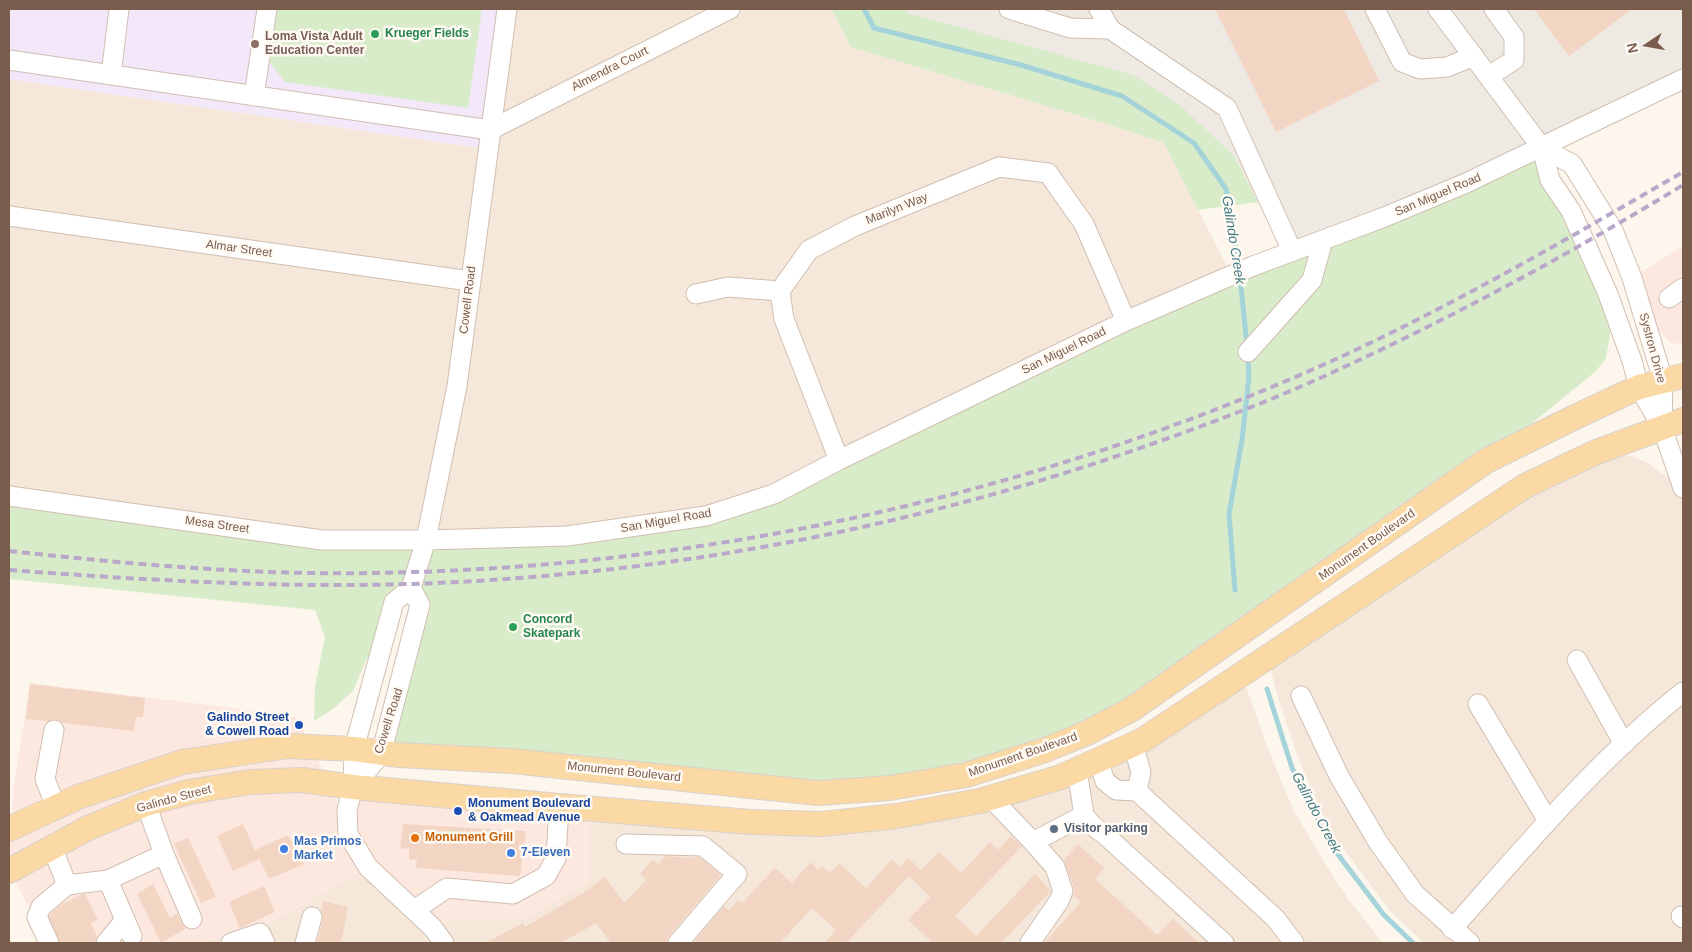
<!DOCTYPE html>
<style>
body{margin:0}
#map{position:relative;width:1692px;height:952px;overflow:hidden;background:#fdf6ec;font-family:Helvetica,sans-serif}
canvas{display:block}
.frame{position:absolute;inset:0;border:10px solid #7a5c4d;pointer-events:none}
.north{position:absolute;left:1622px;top:20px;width:50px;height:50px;-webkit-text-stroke:4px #fffaf3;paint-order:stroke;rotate:258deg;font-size:14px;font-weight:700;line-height:20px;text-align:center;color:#7a5c4d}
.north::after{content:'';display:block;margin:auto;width:18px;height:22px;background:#7a5c4d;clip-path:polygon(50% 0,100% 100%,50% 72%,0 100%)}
</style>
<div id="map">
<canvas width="1692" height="952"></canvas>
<div class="frame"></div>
<div class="north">N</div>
</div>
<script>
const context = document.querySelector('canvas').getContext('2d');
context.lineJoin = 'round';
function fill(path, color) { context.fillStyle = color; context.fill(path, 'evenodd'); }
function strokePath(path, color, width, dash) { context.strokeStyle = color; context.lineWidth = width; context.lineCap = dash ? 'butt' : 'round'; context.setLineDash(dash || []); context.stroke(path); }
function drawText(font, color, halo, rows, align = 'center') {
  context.font = font + ' Helvetica,sans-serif'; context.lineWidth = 5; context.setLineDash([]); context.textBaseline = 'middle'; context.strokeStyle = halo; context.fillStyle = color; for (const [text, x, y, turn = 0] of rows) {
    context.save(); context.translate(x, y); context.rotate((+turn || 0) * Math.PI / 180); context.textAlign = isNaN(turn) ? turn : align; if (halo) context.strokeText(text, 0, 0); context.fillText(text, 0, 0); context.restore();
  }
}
const residential = new Path2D(`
 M507 9H831L851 47 1103 123 1164 143 1232 276 774 494 567 536 322 540 9 496V79L487 149Z
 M1617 456H1631L1648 463 1683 490V943H1424L1391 912 1330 831 1299 760 1278 698 1268 658 1525 486Z
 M1242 675 1268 749 1293 809 1322 859 1349 900 1383 943H202L274 921 368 867 433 928 452 918 525 920 589 823 591 809 822 824 1061 777Z`);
const commercial = new Path2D(`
 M1683 246V344L1671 343 1655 327 1632 278Z
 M30 683 225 707 298 718 347 822 353 787 591 809 589 823 590 881 525 920 452 918 433 928 368 868 274 921 202 943H46L19 888 9 871 13 791Z`);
const industrial = new Path2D(`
 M905 9H1683V79L1292 251 1258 202 1234 156 908 13Z`);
const education = new Path2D(`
 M9 9H507L488 149 9 79Z`);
const green = new Path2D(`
 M275 9H482L468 108 285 82 268 60Z
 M831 9H905L908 13 1133 75 1182 107 1234 156 1258 202 1198 210 1164 143 1103 123 851 47Z
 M1542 148 1571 211 1611 328 1606 358 1596 371 1486 461 1087 733 890 788 381 754 420 605 411 588 382 643 368 656 353 691 333 709 314 721 315 686 325 637 315 610 9 579V496L322 540H426L706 516 1126 321Z`);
const stream = new Path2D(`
 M864 9 874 28 1021 65 1122 96 1194 143 1226 189 1239 268
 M1240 277 1247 345
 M1235 590 1229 514 1242 440 1249 378 1248 356
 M1267 689 1292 768 1330 844 1384 915 1413 943`);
const building = new Path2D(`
 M1215 9H1344L1379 81 1276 132Z
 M1534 9H1632L1569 56Z
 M30 684 145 698 143 717H136L134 731 62 723 56 719 48 721 26 719Z
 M243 824 255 850 288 835 304 864 269 879 259 859 233 871 217 836Z
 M403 824 526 831 520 876 416 868 417 859 409 860V848L400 849Z
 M1011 836 1022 846 955 916 976 936 1035 874 1051 891 1001 943H933L908 920 930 897 909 876 846 943H824L836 930 812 908 780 943H693L724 906 729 910 738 900 742 903 775 868 792 883 811 862 818 870 822 866 830 873 839 863 866 888 892 859 900 867 908 858 921 870 939 852 961 873 990 842 998 850Z
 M188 838 216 897 201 903 174 844Z
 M1078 844 1104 868 1095 879 1157 935 1173 919 1199 943H1044L1081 902 1074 895V887L1064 860Z
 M666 856 693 858 699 857 721 875 669 936 667 943H611L596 923 561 943H485L523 923 525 927 583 893 605 877 624 903 646 880 640 874 653 859 658 864Z
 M153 884 170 918 177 913 185 929 161 943 137 894Z
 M264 886 275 912 240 928 229 902Z
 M85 894 98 920 91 923 97 937 95 943H60L49 917 50 914 62 904 81 895Z
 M323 901 348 907 341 943H317L323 920 321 911Z`);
const minor = new Path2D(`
 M1009 9 1070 28 1110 29 1227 108 1292 251
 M1099 9 1110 29
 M1375 9 1402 62 1420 69 1447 67 1474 56
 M1438 9 1542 148 1550 180 1571 211 1608 294 1632 361 1639 387 1662 427 1683 488
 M9 60 490 130 730 9
 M111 75 119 9
 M1489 76 1514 60V37L1494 9
 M254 96 267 9
 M1542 148 1572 164 1613 230 1632 278 1663 380 1662 426
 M9 216 470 281
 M696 294 728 287 780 291
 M1669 298 1683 288
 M1248 352 1312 280 1323 240
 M839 460 784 319 780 291 809 250 855 226 999 167 1048 173 1084 224 1126 321
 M9 496 322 540H426L567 536 706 516 774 494 839 460 1126 321 1253 266 1382 218 1464 184 1683 79
 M1577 660 1624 744
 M1301 696 1339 776 1378 842 1415 894 1470 943
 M1478 704 1548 821
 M54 730 45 779 56 807
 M1098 760 1105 781 1116 790 1137 791 1141 772 1133 745
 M1077 770 1084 815 1093 826 1104 834 1224 943
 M353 787 381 754 420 605 411 588
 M1137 791 1276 919 1294 943
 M991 798 1033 842 1055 867 1063 891 1059 901 1030 943
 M146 804 164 854 192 919
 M1033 842 1084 815
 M626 844 703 846 737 874 678 943
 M67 885 108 880
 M414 910 447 888 513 894 546 876 556 858 559 806
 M1681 916 1683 918
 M1452 929C1525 847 1597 760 1683 692
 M132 936 108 880 164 854
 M49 943 37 917 41 907 67 885 52 847
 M106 943 125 920
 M231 943 260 933 265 943
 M305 943 312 917
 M444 943 433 928 368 867 348 834 347 810 353 787 354 749 394 602 411 588 426 540 457 386 507 9`);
const major = new Path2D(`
 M9 829 78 797 182 762 288 746 354 749 399 755 512 761 818 793 890 788 966 775 1045 750 1087 733 1132 709 1486 461 1571 419 1639 387 1683 376
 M9 871 88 828 146 804 189 792 250 782 302 780 353 787 559 806 751 822 822 824 897 816 980 801 1061 777 1143 740 1525 486 1594 453 1683 420`);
const rail = new Path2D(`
 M9 551C129 564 248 575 369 573 700 569 1032 496 1334 360 1454 305 1569 238 1683 172
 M9 570C158 581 308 590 457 582 692 570 924 524 1146 446 1212 423 1278 398 1342 368 1459 314 1573 252 1683 185`);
const markers = [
 [375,34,5,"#2e9e5b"],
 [255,44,5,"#8d6e63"],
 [513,627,5,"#2e9e5b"],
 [299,725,5,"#1a4fb4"],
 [458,811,5,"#1a4fb4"],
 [1054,829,5,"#5c6f8a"],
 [415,838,5,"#e8710a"],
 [284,849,5,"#3f7fe0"],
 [511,853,5,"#3f7fe0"]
];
const leisureNames = [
 ["Krueger Fields",385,34],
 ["Concord",523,620],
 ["Skatepark",523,634]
];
const educationNames = [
 ["Loma Vista Adult",265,37],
 ["Education Center",265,51]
];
const streetNames = [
 ["Almendra Court",610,69,-27],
 ["San Miguel Road",1438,195,-23],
 ["Marilyn Way",897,209,-22],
 ["Almar Street",239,249,8],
 ["Cowell Road",468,300,-83],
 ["Systron Drive",1652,348,75],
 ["San Miguel Road",1064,351,-26],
 ["San Miguel Road",666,521,-10],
 ["Mesa Street",217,525,8],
 ["Monument Boulevard",1367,545,-35],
 ["Cowell Road",389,721,-72],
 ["Monument Boulevard",1023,755,-19],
 ["Monument Boulevard",624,772,6],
 ["Galindo Street",174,799,-15]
];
const transitNames = [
 ["Galindo Street",289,718],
 ["& Cowell Road",289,732],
 ["Monument Boulevard",468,804,"left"],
 ["& Oakmead Avenue",468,818,"left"]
];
const serviceNames = [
 ["Visitor parking",1064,829]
];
const foodNames = [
 ["Monument Grill",425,838]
];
const shopNames = [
 ["Mas Primos",294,842],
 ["Market",294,856],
 ["7-Eleven",521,853]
];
const waterNames = [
 ["Galindo Creek",1233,240,81],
 ["Galindo Creek",1316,813,62]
];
fill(residential, '#f5e8da');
fill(commercial, '#fde8e0');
fill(industrial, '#efe9e4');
fill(education, '#f3e8fa');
fill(green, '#d8ecc9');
strokePath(stream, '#a5d3da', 5);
fill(building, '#f3d5c3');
strokePath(minor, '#d1beb0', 21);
strokePath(major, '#dad1cd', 26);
strokePath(minor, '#fff', 19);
strokePath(major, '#fbd9a5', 24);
strokePath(rail, '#b9a8c9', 4, [8, 5]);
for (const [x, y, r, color] of markers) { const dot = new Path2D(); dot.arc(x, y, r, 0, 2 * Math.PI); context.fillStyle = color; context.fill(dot); strokePath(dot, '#fffaf3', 2); }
drawText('bold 12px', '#27864d', '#fffaf3', leisureNames, 'left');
drawText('bold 12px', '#785e54', '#fffaf3', educationNames, 'left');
drawText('12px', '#7a5c4d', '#fffaf3', streetNames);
drawText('bold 12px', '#164399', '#fffaf3', transitNames, 'right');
drawText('bold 12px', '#4e5e75', '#fffaf3', serviceNames, 'left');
drawText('bold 12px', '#c56008', '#fffaf3', foodNames, 'left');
drawText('bold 12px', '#366cbe', '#fffaf3', shopNames, 'left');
drawText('italic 14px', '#437c86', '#fffaf3', waterNames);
</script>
